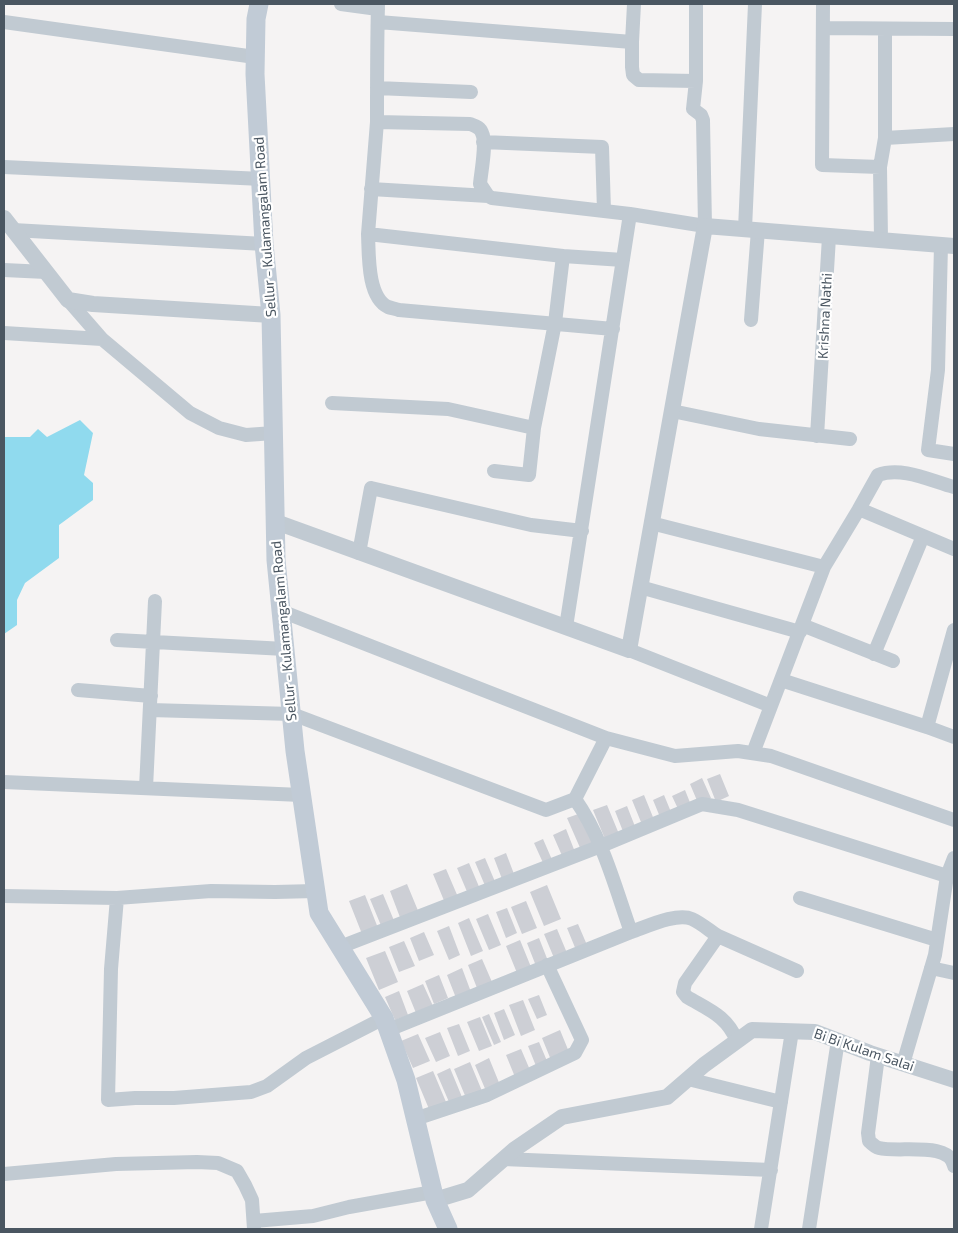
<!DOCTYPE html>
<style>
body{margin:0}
#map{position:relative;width:958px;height:1233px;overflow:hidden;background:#f5f3f3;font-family:"Exo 2",sans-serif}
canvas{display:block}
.frame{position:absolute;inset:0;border:5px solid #4a5661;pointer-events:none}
</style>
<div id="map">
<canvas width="958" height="1233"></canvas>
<div class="frame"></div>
</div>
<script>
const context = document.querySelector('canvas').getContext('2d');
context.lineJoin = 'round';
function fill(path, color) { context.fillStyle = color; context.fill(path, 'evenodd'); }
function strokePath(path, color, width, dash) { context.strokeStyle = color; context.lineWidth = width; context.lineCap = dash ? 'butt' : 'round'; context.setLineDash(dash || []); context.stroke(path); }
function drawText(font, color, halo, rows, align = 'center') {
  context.font = font + ' "Exo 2",sans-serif'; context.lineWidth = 4.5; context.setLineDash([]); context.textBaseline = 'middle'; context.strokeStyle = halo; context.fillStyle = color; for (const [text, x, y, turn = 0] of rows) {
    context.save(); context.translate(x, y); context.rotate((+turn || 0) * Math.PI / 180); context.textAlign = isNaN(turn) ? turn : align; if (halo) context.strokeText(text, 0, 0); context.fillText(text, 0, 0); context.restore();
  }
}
const water = new Path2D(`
 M80 420 93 433 84 475 93 483V500L59 525V558L25 583 17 600V625L4 634V437H30L38 429 47 437Z`);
const building = new Path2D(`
 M720 774 729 796 716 802 707 779Z
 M702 778 711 798 698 803 690 784Z
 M685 790 691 805 679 811 672 796Z
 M644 795 655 822 643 827 632 800Z
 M664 795 671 812 660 817 653 800Z
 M607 805 619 834 605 839 593 810Z
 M627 806 636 829 624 834 615 811Z
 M581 813 595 845 581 850 567 818Z
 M566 829 575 852 563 858 553 835Z
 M543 839 553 862 544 865 534 843Z
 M506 853 514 874 502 879 494 858Z
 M485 858 496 884 486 888 475 862Z
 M469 863 480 889 468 894 457 868Z
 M446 869 458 897 445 903 433 874Z
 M407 884 419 913 401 920 390 891Z
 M547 885 561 919 544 926 530 892Z
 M383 894 395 923 382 928 370 899Z
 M365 895 378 928 362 934 349 901Z
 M526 901 537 928 522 934 511 907Z
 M507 908 517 933 506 938 496 912Z
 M488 914 501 945 489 950 476 919Z
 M469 918 483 951 471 956 458 923Z
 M578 924 587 945 576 950 567 928Z
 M449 926 460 955 449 960 437 931Z
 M557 929 567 953 554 958 544 934Z
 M424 932 434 955 419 961 410 938Z
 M539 938 548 961 536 966 527 943Z
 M520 940 531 967 517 973 506 946Z
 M404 941 415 966 399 972 389 947Z
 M385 951 398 982 379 990 366 958Z
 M482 959 492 982 477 988 468 965Z
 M462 968 471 992 456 998 447 975Z
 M439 975 448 998 434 1004 425 981Z
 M423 984 433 1006 416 1013 407 991Z
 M399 991 408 1015 395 1020 385 997Z
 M539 995 547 1015 537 1019 528 999Z
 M523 1000 535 1030 521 1036 509 1005Z
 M504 1009 515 1035 504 1040 494 1013Z
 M489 1014 501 1042 494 1045 482 1017Z
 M480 1017 492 1046 479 1051 467 1022Z
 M459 1024 470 1051 458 1056 447 1028Z
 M560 1030 569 1052 551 1060 542 1038Z
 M440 1032 450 1056 436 1062 425 1038Z
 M418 1034 430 1061 413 1068 401 1041Z
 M539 1042 547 1061 536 1066 528 1046Z
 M521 1049 530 1070 515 1077 506 1055Z
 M489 1058 500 1085 486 1091 475 1065Z
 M470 1062 482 1091 466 1098 454 1069Z
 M450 1068 462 1097 449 1102 437 1074Z
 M433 1071 446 1102 429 1109 416 1078Z`);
const minor = new Path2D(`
 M341 4 378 9
 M823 4 822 165 880 167 881 240
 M4 22 255 57
 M378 22 632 42V67L633 75 639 80 696 81 693 109 701 115 703 120 705 226 630 214 492 198 488 196 480 184C481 172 487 143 482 133 480 127 475 126 470 124L377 122C377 82 377 43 378 4
 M823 28 954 29
 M632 42 634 4
 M696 81V4
 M377 88 471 92
 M377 122 368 234 563 256 623 260
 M885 138 954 134
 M483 142 602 147 604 211
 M4 167 262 179
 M880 167 885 138V29
 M371 189 488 196
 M745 229 755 4
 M13 230 264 244
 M368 234C369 254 367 297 388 307 391 308 396 309 399 310L613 329
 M941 245 938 370 928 450 954 454
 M4 270 46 272
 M751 320 758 230
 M4 333 102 339 68 300
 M102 339 190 413 219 428 246 435 274 433
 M332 403 448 409 534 428 555 323 563 256
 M672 411 759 429 850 439
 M817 436 829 237
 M494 471 529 475 534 428
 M954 487C931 481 902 466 878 475L859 509 954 549
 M651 523 824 567 753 753
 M359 553 371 488 531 525 582 531
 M824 567 859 509
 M640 587 800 632
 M281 611 606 738 675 756 738 751 771 756 954 820
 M802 625 893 661
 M566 627 630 214
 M117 640 285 649
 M629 650 771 706
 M874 654 923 536
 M781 680 927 727 954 630
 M78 690 151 696
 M150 710 292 714 546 810 575 799 606 738
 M927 727 954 737
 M4 782 301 795
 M146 788 155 601
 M575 799C603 839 615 887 631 932
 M947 876 954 858
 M315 891 275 892 211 891 117 898 111 969 108 1100 135 1098H174L251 1092 267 1086 306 1058 384 1018
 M4 896 117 898
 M800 898 937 940
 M718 936 797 971
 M340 947 601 846 702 804 738 810 947 876 935 955 903 1064
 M931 968 954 973
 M388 1030 631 932C646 927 677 912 692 919 701 923 710 931 718 936L685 983 683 992 687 997C709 1010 727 1016 737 1041
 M878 1056 868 1133 869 1141C872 1144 875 1147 879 1148 899 1153 950 1141 954 1166
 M688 1079 781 1102
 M415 1119 487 1095 575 1053 582 1040 547 965
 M503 1159 771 1170
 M4 1174 116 1164 197 1162 218 1163 237 1171 245 1185 252 1200 254 1229
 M254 1221 313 1216 349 1207 433 1192
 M761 1229 792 1031
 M809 1229 838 1040`);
const tertiary = new Path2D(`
 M4 218 68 300 93 304 271 315
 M276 522 629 650 705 226 954 246
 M435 1200 468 1190 515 1149 562 1117 667 1097 704 1065 752 1030 815 1032 870 1053 954 1080`);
const secondary = new Path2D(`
 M259 4 256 19 255 74 264 244 271 315 276 560 295 751 319 913 384 1018 406 1080 435 1200 448 1229`);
const streetNames = [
 ["Sellur - Kulamangalam Road",265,227,-94],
 ["Krishna Nathi",825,316,-87],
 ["Sellur - Kulamangalam Road",284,631,-95],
 ["Bi Bi Kulam Salai",864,1050,19]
];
fill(water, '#90daee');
fill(building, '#cdcfd5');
strokePath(minor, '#c1cad2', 14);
strokePath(tertiary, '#c1cad2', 16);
strokePath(secondary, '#c1cbd6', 19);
drawText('14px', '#4a5661', '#fff', streetNames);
</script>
